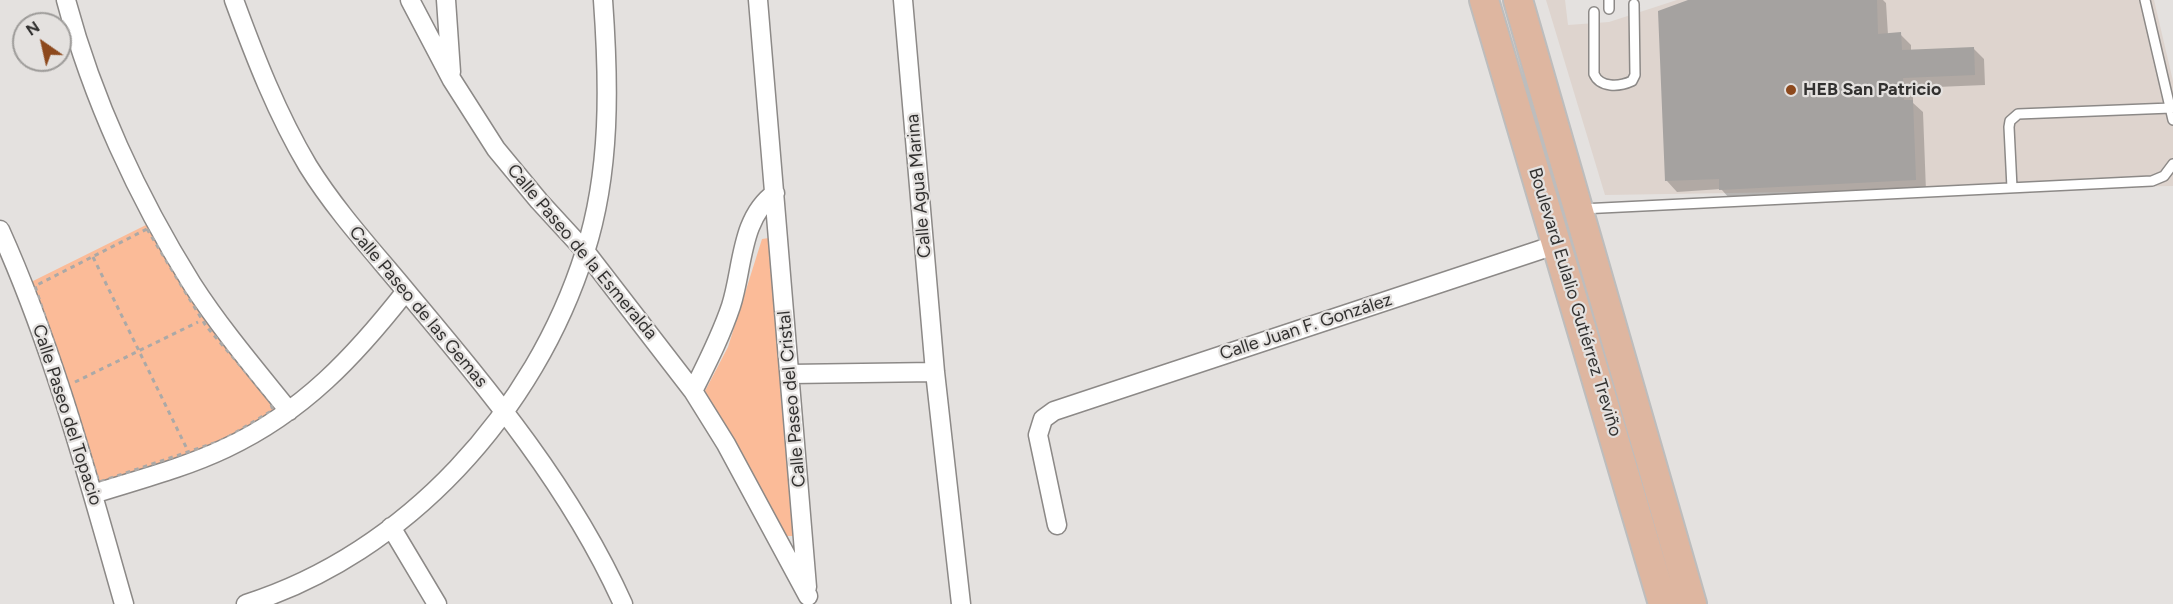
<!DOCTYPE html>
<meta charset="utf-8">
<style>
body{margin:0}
#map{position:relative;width:2173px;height:604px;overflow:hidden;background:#e4e1df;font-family:Figtree,sans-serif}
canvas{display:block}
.north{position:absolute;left:12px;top:12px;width:60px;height:60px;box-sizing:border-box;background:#e4e1df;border:2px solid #9d9b99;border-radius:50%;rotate:326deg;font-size:16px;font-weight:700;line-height:24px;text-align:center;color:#323130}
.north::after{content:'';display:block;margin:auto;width:21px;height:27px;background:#8d491d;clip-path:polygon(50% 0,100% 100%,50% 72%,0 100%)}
</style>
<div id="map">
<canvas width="2173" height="604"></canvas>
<div class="north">N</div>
</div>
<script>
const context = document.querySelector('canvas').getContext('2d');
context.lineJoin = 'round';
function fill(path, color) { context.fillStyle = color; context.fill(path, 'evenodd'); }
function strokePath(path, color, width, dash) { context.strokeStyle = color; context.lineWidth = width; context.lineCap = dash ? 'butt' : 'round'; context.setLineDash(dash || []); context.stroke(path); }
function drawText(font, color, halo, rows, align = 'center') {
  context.font = font + ' Figtree,sans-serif'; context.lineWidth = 4.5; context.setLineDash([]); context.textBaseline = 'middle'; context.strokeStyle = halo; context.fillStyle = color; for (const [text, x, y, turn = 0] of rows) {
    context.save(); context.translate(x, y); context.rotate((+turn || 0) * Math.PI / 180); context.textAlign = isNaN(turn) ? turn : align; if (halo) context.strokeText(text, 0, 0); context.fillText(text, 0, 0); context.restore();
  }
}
const built = new Path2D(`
 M1546 0H1565L1568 25 1609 22 1677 0H2154L2173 81V186L1605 195Z`);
const green = new Path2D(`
 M148 224 274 404V411L224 442 97 484 31 282Z
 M769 238 794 536H784L705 391 728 347 762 239Z`);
const shadow = new Path2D(`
 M1700 0H1883L1886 3 1888 35 1900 34 1911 45V51L1973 48 1984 59 1985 85 1913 88V103L1923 112 1926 191 1731 200 1721 189 1677 192 1667 181Z`);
const building = new Path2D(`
 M1688 0H1877L1878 34 1901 32 1902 50 1974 47 1975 75 1903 78 1904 100H1913L1916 180 1719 190V179L1665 181 1658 11Z`);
const path = new Path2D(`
 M147 229 206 326 269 399 273 410 223 440 99 482 35 286Z
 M93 257 187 449
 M75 382 198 322`);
const lane = new Path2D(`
 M1609 0V9
 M2145 0 2173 120
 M1594 12V74C1600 88 1619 87 1632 81L1635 75 1634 4
 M2012 188 2009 127 2010 121 2018 114 2171 108
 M1581 209 2152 181 2164 176 2173 164`);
const street = new Path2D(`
 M66 0C92 98 138 198 192 284 221 329 256 370 289 411
 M234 0C255 57 277 114 308 166 336 211 372 250 406 291 488 389 570 486 623 604
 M410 0 452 80 496 149 539 201 585 251 693 391 726 444 808 596
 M446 0 451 72
 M758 0 807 587
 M903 0 935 372 961 604
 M0 230C54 350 88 478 124 604
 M790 374 935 372
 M693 391C707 363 721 336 731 306 743 269 740 218 775 193
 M93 494C137 480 184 468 226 448 303 412 355 356 406 291
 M1057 525 1038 435 1043 419 1054 411 1558 244
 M391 527 437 604
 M246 604C407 553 535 411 585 252 611 171 609 83 603 0`);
const primary = new Path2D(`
 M1484 0 1663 604
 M1518 0 1692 604`);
const markers = [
 [1791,90,6,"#8d491d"]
];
const poiNames = [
 ["HEB San Patricio",1803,90]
];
const streetNames = [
 ["Calle Agua Marina",919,186,-95],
 ["Calle Paseo de la Esmeralda",582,252,50],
 ["Boulevard Eulalio Gutiérrez Treviño",1575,302,73],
 ["Calle Paseo de las Gemas",418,307,50],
 ["Calle Juan F. González",1306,327,-18],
 ["Calle Paseo del Cristal",792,399,-95],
 ["Calle Paseo del Topacio",67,415,72]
];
fill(built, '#ded4ce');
fill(green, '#fbbb98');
fill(shadow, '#0003');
fill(building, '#a5a2a0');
strokePath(lane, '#8c8987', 12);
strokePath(street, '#8c8987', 21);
strokePath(primary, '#bdbdbd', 32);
strokePath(path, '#aba9a7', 3, [4.5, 4.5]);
strokePath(lane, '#fff', 9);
strokePath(street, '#fff', 18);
strokePath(primary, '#deb6a0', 28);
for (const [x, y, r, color] of markers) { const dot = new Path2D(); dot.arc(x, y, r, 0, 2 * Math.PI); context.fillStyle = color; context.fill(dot); strokePath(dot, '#e4e1df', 2); }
drawText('bold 18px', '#323130', '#e4e1df', poiNames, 'left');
drawText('18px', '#323130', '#e4e1df', streetNames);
</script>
